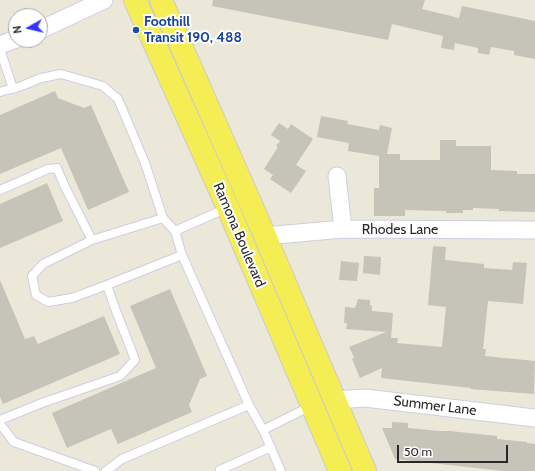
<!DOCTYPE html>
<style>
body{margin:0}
#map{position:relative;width:535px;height:471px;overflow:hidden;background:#ebe7d9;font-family:Cabin,sans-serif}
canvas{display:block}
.north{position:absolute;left:8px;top:8px;width:40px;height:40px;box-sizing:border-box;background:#fff;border:1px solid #a9a9a9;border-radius:50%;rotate:262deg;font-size:11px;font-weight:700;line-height:16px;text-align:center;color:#282828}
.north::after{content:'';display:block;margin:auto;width:14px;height:18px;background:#3233ff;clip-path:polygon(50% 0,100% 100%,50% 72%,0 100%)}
.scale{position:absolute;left:397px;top:445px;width:111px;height:18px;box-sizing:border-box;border:2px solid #282828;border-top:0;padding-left:5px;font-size:12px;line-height:14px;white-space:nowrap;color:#282828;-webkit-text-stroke:3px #fff;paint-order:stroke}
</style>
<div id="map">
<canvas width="535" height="471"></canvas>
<div class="north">N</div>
<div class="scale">50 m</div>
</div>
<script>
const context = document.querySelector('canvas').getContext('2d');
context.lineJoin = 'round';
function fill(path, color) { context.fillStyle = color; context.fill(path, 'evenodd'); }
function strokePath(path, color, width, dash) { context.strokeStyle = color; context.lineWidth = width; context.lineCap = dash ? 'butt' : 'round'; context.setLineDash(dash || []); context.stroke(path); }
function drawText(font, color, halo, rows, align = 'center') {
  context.font = font + ' Cabin,sans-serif'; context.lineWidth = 4; context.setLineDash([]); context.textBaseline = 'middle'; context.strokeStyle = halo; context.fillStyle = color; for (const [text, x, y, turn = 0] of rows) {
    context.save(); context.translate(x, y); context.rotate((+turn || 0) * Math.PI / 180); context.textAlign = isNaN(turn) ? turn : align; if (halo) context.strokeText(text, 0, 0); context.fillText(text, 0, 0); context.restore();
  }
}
const building = new Path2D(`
 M213 0H425L422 9 459 18 462 6 535 21V59L514 55V51L491 47 489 55 478 53V48L455 43 454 50 441 48 443 36 392 24 388 40 212 6Z
 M55 91 58 98 84 108 91 105 129 192 88 210 61 148 0 174V115Z
 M321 116 348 121 347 124 379 130 380 125 392 128 387 154H400V160H440V140H456V146H491V170L517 171V174H535V212L499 211V209L473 208V210H463V213H446V211L405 210V216H374V188H379V156L348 151 349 143 317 137Z
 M279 123 288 129 291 124 313 139 296 165 306 171 291 193 270 179 273 175 264 169 278 147 276 146 280 141 271 135Z
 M47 183 63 221 0 248V204Z
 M433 246 446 247 445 260 484 264V268L512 270 513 262 527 263 523 304 488 301 483 349H486L485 356 535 361 534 394 470 389 471 388 381 378 382 368 360 378 352 359 354 357 349 347 386 332 346 329 347 323H344L345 307 355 308 358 299 370 300V305L372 306V311L393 313 391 338H398L397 343 442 347 446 307 428 305Z
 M364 256 381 257 380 275 363 273Z
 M341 261 359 263 357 281 339 280Z
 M0 280 25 339 34 336 38 344 104 316 120 354 3 404 0 397Z
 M170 289 207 376 200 379 189 405 192 412 118 444 111 429 67 448 52 413 156 368 130 306Z
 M392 422 408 423V428L440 431H450L497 436V439L527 442V443L535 444V471H503L395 459 382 428H392Z`);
const service = new Path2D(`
 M0 49 13 89
 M0 92 19 87 41 78 61 74 103 86 118 99 145 163 163 218
 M0 190 48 169 57 168 65 187 92 240 163 218 175 231
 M227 208 175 231 182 255 249 405 263 430 311 406
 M92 240 43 264 32 276 36 295 48 302 72 298 107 285
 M0 420 42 403 120 376 135 360C126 335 115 311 107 285L182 255
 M0 424 14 442 95 471
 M263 430 281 471
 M220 470 271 447
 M106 471 122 459 249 405`);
const minor = new Path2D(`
 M40 30 104 0
 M0 45 16 39
 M337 176 343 229
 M265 236 343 229 535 230
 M335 400 365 398 535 418`);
const primary = new Path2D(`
 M135 0 228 208 340 471
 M161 0 265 236 365 471`);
const markers = [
 [136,30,4,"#1a4fb4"]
];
const transitNames = [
 ["Foothill",144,22],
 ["Transit 190, 488",144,38]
];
const streetNames = [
 ["Rhodes Lane",400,230],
 ["Ramona Boulevard",239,235,67],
 ["Summer Lane",435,406,7]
];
fill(building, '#c6c3b9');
strokePath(service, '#cecee2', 10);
strokePath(minor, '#cecee2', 19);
strokePath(primary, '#cbcbcb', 24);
strokePath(service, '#fff', 8);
strokePath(minor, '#fff', 17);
strokePath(primary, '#f5ed54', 22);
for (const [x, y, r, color] of markers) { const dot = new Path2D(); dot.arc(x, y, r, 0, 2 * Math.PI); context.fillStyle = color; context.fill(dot); strokePath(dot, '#fff', 1.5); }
drawText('bold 14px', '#164399', '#fff', transitNames, 'left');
drawText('14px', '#282828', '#fff', streetNames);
</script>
